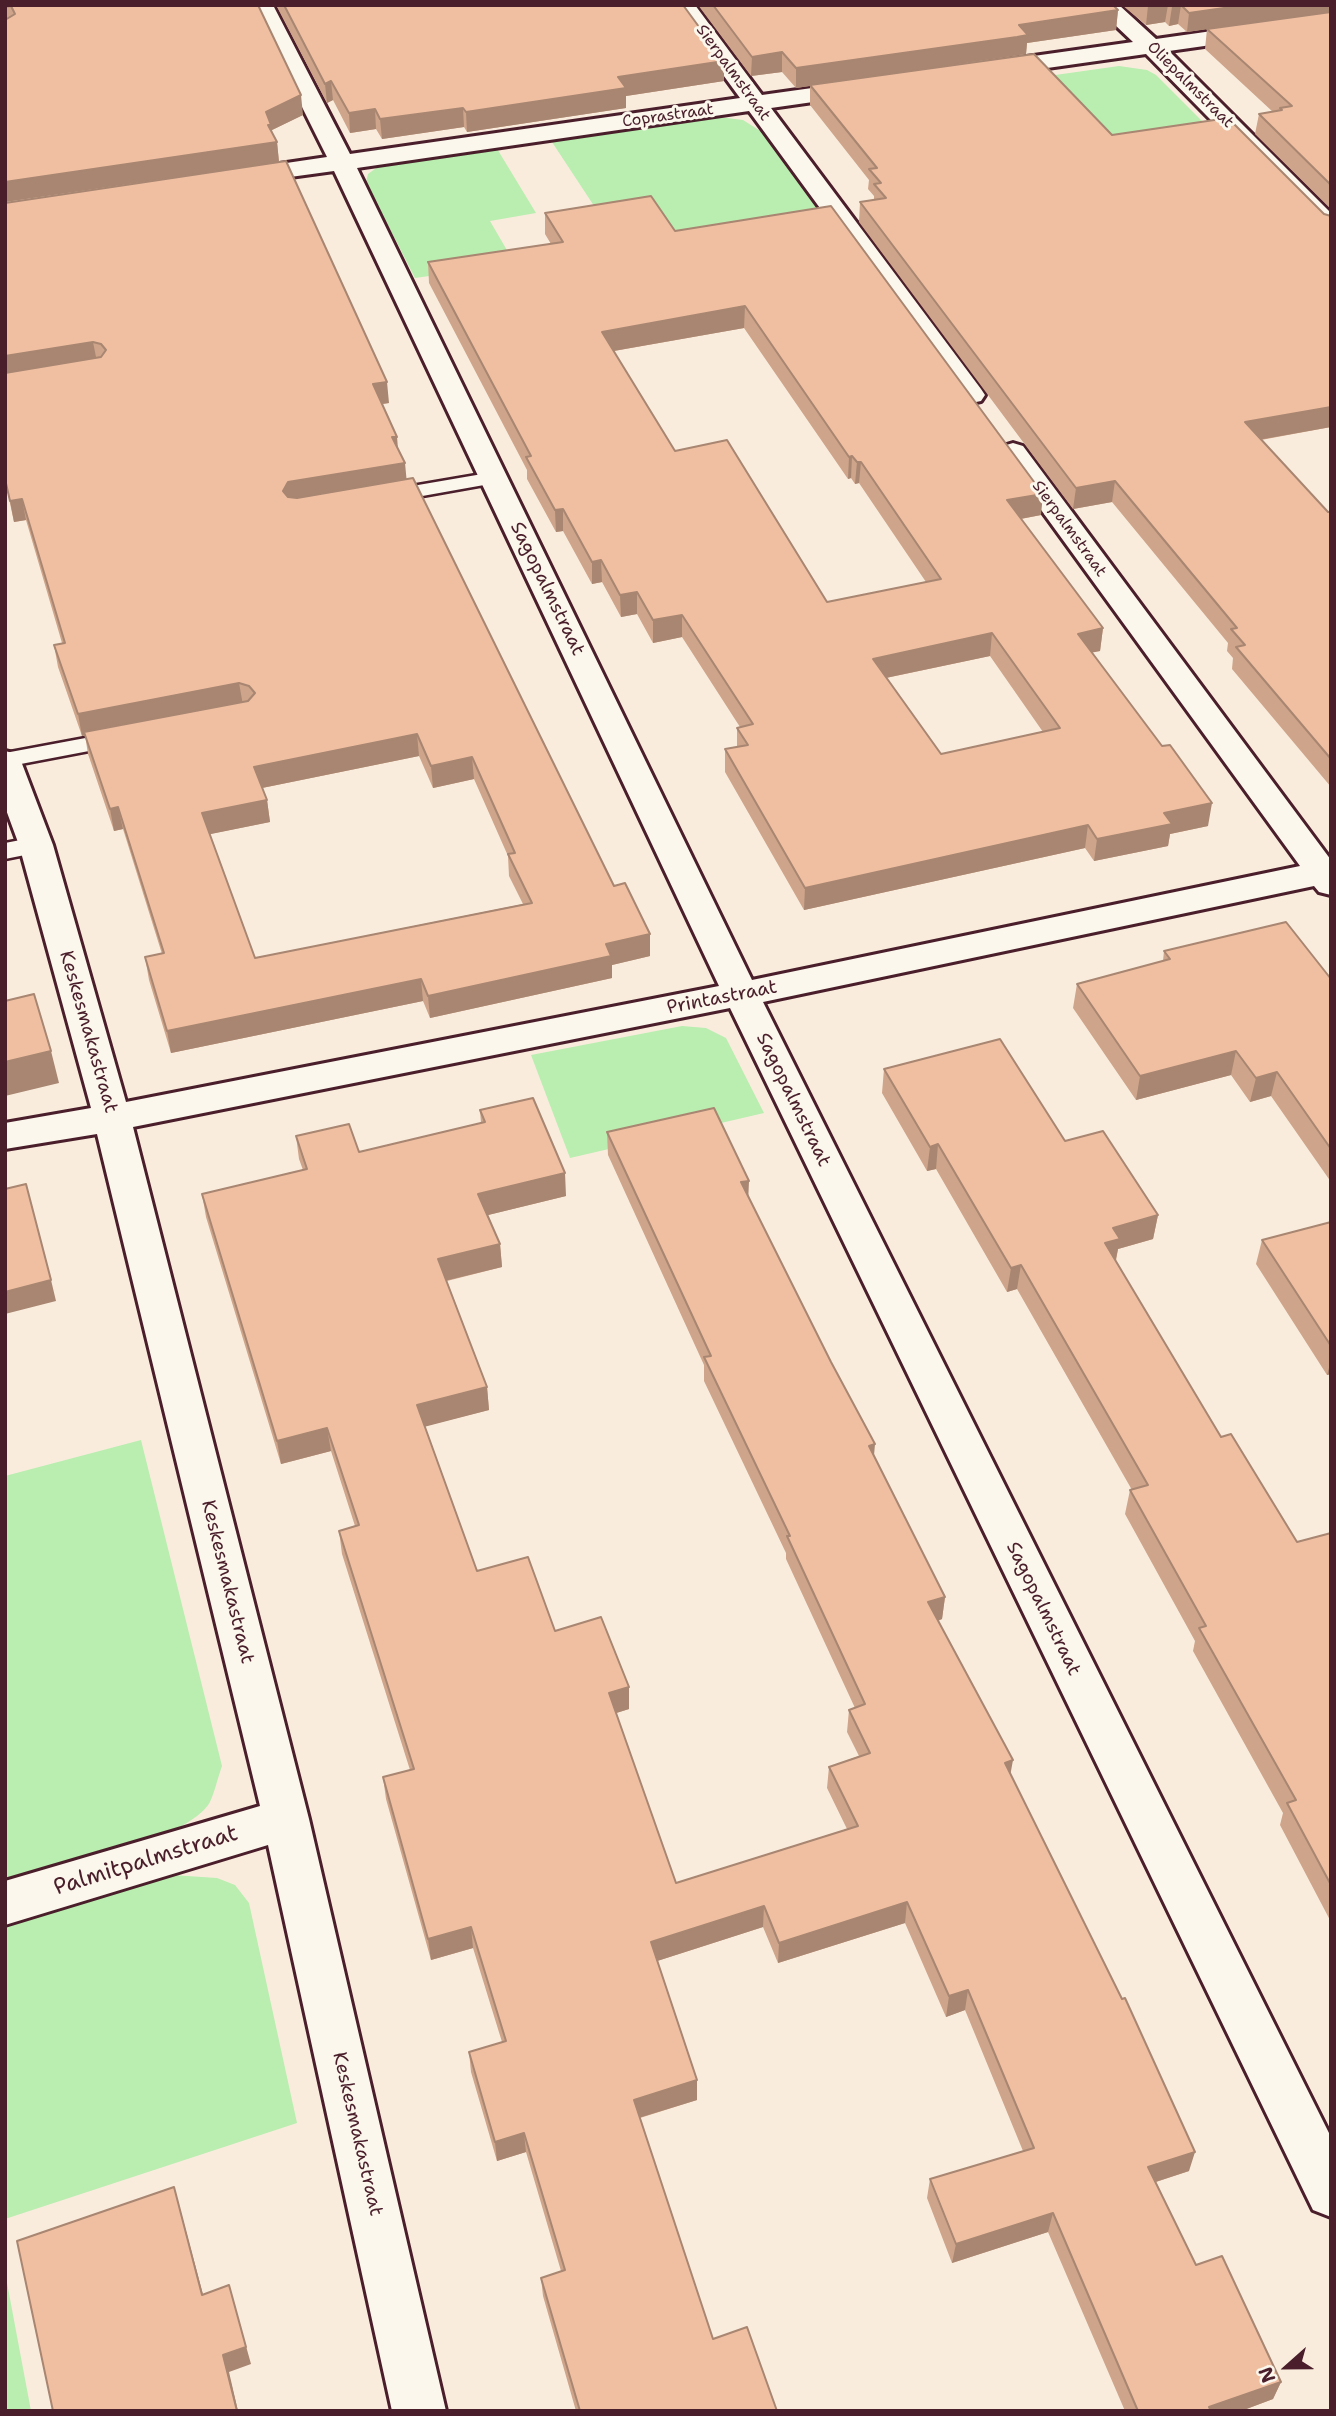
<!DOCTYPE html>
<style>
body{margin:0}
#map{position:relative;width:1336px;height:2416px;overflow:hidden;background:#f9ecdd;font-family:"Shantell Sans",sans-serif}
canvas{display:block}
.frame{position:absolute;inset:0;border:7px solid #4a1f2b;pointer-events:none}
.north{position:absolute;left:1252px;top:2332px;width:70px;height:70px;-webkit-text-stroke:5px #fbf7ec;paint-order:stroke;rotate:249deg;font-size:19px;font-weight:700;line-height:28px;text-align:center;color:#4a1f2b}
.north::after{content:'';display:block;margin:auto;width:24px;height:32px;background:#4a1f2b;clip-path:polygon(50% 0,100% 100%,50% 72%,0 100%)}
</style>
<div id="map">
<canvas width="1336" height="2416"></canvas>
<div class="frame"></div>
<div class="north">N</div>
</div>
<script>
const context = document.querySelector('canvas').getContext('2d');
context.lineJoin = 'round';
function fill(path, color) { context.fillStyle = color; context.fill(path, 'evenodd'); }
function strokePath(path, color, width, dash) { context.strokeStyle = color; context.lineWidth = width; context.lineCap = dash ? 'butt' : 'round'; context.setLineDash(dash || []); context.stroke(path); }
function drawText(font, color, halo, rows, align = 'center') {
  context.font = font + ' "Shantell Sans",sans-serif'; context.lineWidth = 6; context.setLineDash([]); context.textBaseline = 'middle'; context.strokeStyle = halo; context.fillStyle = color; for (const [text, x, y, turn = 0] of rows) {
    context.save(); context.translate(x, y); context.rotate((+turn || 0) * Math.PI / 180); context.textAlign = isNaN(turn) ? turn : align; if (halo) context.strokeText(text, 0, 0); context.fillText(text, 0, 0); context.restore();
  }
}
const green = new Path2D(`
 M1119 66 1147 70 1156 75 1214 133 1109 149 1041 77Z
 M719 117 743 120 762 132 824 215 669 240 600 215 550 139Z
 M496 147 536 213 490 221 515 264 415 278 366 182 368 174 379 166 393 162Z
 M682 1026 706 1028 726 1038 764 1113 570 1158 531 1055Z
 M141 1440 222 1766C218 1777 215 1791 210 1802 188 1841 51 1871 5 1884V1476Z
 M172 1875 217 1878 235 1885 249 1903 297 2123 5 2219V1926Z
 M5 2272 31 2411H5Z`);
const service = new Path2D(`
 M494 472 501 474 504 478 501 482 383 503 376 501 372 497 376 493 383 491Z
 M123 731 131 733 135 738 131 743 5 767V753Z
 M36 837 45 839 48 845 45 851 5 859V843Z`);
const minor = new Path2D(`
 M251 5H273L350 154 740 98 672 5H695L762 95 862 81 870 83 874 88 870 93 862 95 771 108 981 389 985 395 981 401 971 403 961 401 749 111 357 168 752 980 1300 866 999 452 1003 446 1013 443 1023 446 1331 860V895L1319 892 1314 886 763 1002 1331 2137V2217L1313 2210 730 1008 133 1127 309 1819 446 2411H392L268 1845 5 1925V1881L260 1806 97 1134 5 1149V1123L91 1108 19 845 5 807V751L17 754 21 761 53 845 126 1102 719 986 334 171 239 184 230 182 227 177 230 172 239 170 327 157Z
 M1094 5H1119L1156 39 1331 14V28L1169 51 1331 213V236L1322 233 1146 54 991 76 983 74 979 69 983 64 991 62 1133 42Z`);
const wall = new Path2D(`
 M5 5H258L303 115 272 130V133L277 142 279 162 5 202Z
 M276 5H683L724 81 626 96V108L467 132 464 127 382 139 376 129 350 133 333 100 327 103Z
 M698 5H1113L1118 10 1116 30 1027 43 1026 54 796 88 782 72 751 76Z
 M1122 5H1331V209L1255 134 1259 114 1273 112 1205 49 1207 29 1213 28 1187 32 1178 24 1169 26 1165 22 1146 25Z
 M810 85 1112 135 1331 216V427L1261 440 1328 512H1331V787L1232 669 1233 658 1227 651 1228 643 1112 502 1073 509 859 222 860 202 874 200V196L868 189 869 180 810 105Z
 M5 203 389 403 382 404 397 437 398 449 406 479 614 886 650 934V956L612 965V978L430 1018 423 1001 171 1053 149 980 145 957 162 954 123 829 114 831 88 754 85 735 82 736 58 667 54 645 62 643 26 520 14 522 5 480ZM419 756 433 788 474 779 508 856 509 876 523 904 255 958 210 834 270 822 267 800 262 788Z
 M545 213 675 231 1041 515 1021 519 1103 628 1100 651 1092 652 1208 826 1170 834 1168 846 1094 861 1085 848 804 910 725 772V749L737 747V728L740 727 682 637 653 643 637 614 621 617 602 582 592 584 563 531 556 532 527 479V470L429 283 428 262 551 244 545 234ZM744 328 848 479 851 478 855 484 859 483 926 582 827 602 675 451 614 351ZM990 656 1043 732 941 754 886 678Z
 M1164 951 1331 979V1182L1271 1096 1250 1102 1231 1075 1136 1100 1073 1008 1077 984 1163 961Z
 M884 1069 1065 1141 1158 1215 1153 1239 1118 1249 1116 1261 1221 1437 1297 1542 1331 1533V1922L1280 1825 1283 1813 1193 1651 1195 1641 1125 1514 1130 1490H1132L1017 1289 1007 1292 936 1169 927 1171 882 1093Z
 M480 1110 566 1196 488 1215 500 1244 502 1267 447 1281 487 1387 489 1410 425 1426 477 1571 629 1687V1709L616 1713 676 1883 847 1829 827 1788 829 1767 859 1756 847 1732 849 1710 855 1708 786 1559V1553L704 1381V1365L608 1155 607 1132 748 1197 874 1456 945 1597 942 1619 938 1621 1010 1775 1189 2171 1156 2182 1196 2265 1281 2382 1273 2399 1241 2411H1125L1048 2232 952 2263 927 2198 930 2179 1023 2151 965 2010 946 2017 905 1923 778 1963 763 1927 657 1961 697 2080V2100L640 2118 713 2339 777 2411H576L543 2296 541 2278 561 2271 526 2152 497 2161 471 2072 469 2052 502 2042 473 1948 431 1960 386 1799 383 1777 410 1770 342 1554 339 1531 355 1526 331 1451 281 1464 206 1217 202 1194 303 1170 299 1159 296 1136 359 1152 481 1123Z
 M1331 1222V1374L1327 1375 1256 1264 1262 1240Z`);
const shadedWall = new Path2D(`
 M1153 5H1168L1165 22 1146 25 1148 6Z
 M1181 5 1178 24 1169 26 1172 7Z
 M1245 5H1331V12L1187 32 1189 13Z
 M1118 10 1116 30 1027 43 1026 54 796 88V68L1019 25Z
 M782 52V72L751 76 752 57Z
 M724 61V81L626 96V108L467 132 466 112 618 77Z
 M331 81 333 100 327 103 325 84Z
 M301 95 303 115 272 130 273 142H277L279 162 5 202V182L266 112Z
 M463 108 464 127 382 139 380 119Z
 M375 109 376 129 350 133 349 113Z
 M745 306 744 328 602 353V332Z
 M93 342 97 362 5 377V356Z
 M387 382 389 403 375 405 373 384Z
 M1331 407V427L1241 443 1245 422Z
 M392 437H397L398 458Z
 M852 456 851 478 848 479 849 457Z
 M857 462H861L859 483 855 484Z
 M405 463 407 484 291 503 283 491 288 482Z
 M1115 481 1112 502 1073 509 1076 488Z
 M1043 494 1041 515 1004 522 1007 500Z
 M22 499 26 520 14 522 10 501Z
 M563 509V531L556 532 555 510Z
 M601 560 602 582 592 584V562Z
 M637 592V614L621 617 620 595Z
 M682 615V637L653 643V620Z
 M1103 628 1100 651 1075 656 1078 634Z
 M992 633 990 656 871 681 873 659Z
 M239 683 243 705 82 736 78 714Z
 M417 734 419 756 257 789 254 767Z
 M472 757 474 779 433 788 431 766Z
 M267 800 270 822 206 835 202 813Z
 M1212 803 1208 826 1170 834 1168 846 1094 861 1097 839 1164 813Z
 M118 807 123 829 114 831 110 809Z
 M1088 825 1085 848 804 910 805 888Z
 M650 934V956L612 965V978L430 1018 428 996 606 944Z
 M421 979 423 1001 171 1053 167 1031Z
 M51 1051 59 1083 5 1096V1062Z
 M1236 1051 1231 1075 1136 1100 1140 1076Z
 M1277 1072 1271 1096 1250 1102 1256 1078Z
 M938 1144 936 1169 927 1171 930 1147Z
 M565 1173 566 1196 480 1217 478 1194Z
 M749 1181 748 1204 741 1182Z
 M1158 1215 1153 1239 1118 1249 1115 1263 1105 1243 1113 1228Z
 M500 1244 502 1267 440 1282 438 1259Z
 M1021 1265 1017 1289 1007 1292 1011 1268Z
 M51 1280 56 1301 5 1314V1292Z
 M1331 1361V1374L1327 1375Z
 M487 1387 489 1410 420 1428 417 1405Z
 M327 1428 331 1451 281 1464 277 1441Z
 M875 1444 873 1467 869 1446Z
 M945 1597 942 1619 925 1625 928 1602Z
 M629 1687V1709L610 1715 609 1693Z
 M1013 1760 1009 1782 1005 1763Z
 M907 1902 905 1923 778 1963 779 1943Z
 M764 1906 763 1927 651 1963V1942Z
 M471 1927 473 1948 431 1960 428 1939Z
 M968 1990 965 2010 946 2017 949 1996Z
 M697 2080V2100L635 2119 634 2100Z
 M524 2133 526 2152 497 2161 495 2142Z
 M1195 2152 1189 2171 1143 2186 1148 2167Z
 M174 2187 179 2205 208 2313 202 2295Z
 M1053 2213 1048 2232 952 2263 956 2244Z
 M229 2285 251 2364 229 2372 238 2411H237L223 2355Z
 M1281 2382 1273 2399 1241 2411H1208L1209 2407Z`);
const building = new Path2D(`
 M5 5H258L301 95 266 112 271 125H268L277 142 5 182V20L15 14 11 6 5 7Z
 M284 5H683L724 61 618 77 626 88 466 112 463 108 380 119 375 109 349 113 331 81 325 84Z
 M713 5H1113L1118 10 1019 25 1028 35 1017 37 796 68 782 52 752 57Z
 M1181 5H1245L1189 13Z
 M1331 12V185L1259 114 1282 110 1280 108 1292 106 1207 29Z
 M1034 54 1112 135 1228 118 1324 214 1331 216V407L1245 422 1328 512H1331V759L1236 647 1245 645 1231 629 1237 628 1115 481 1076 488 860 202 886 198 874 184 881 183 869 169 877 168 810 85Z
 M286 161 387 382 373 384 397 437H392L405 463 288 482 283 491 288 497 297 498 413 478 614 886 625 883 650 934 606 944 611 956 428 996 421 979 167 1031 145 957 164 953 118 807 110 809 84 732 248 701 255 693 249 686 239 683 78 714 54 645 65 643 22 499 10 501 5 479V373L101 357 106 350 101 344 93 342 5 356V203ZM417 734 431 766 472 757 515 853 508 854 532 903 255 958 202 813 267 800 254 767Z
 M651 196 675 231 831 206 1043 494 1007 500 1103 628 1078 634 1162 746 1170 745 1212 803 1164 813 1172 824 1097 839 1088 825 805 888 725 749 748 745 737 728 753 724 682 615 653 620 637 592 620 595 601 560 592 562 563 509 555 510 526 457 531 456 428 262 563 242 545 213ZM745 306 849 457 852 456 857 462H861L941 579 827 602 727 440 675 451 602 332ZM992 633 1060 728 941 754 873 659Z
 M1286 922 1331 979V1149L1277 1072 1256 1078 1236 1051 1140 1076 1077 984 1170 959 1164 951Z
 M34 994 51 1051 5 1062V1001Z
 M1000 1039 1065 1141 1103 1131 1158 1215 1113 1228 1120 1239 1105 1243 1221 1437 1231 1434 1297 1542 1331 1533V1885L1287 1803 1296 1800 1199 1628 1206 1626 1130 1490 1148 1485 1021 1265 1011 1268 938 1144 930 1147 884 1069Z
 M533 1098 565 1173 478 1194 500 1244 438 1259 487 1387 417 1405 477 1571 528 1557 555 1631 601 1617 629 1687 609 1693 676 1883 858 1826 829 1767 870 1753 849 1710 865 1704 787 1536H790L704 1357 711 1356 607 1132 714 1108 749 1181 741 1182 831 1362 875 1444 869 1446 945 1597 928 1602 1013 1760 1005 1763 1122 1999 1125 1998 1195 2152 1148 2167 1196 2265 1222 2256 1281 2382 1209 2407 1211 2411H1138L1053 2213 956 2244 930 2179 1034 2148 968 1990 949 1996 907 1902 779 1943 764 1906 651 1942 697 2080 634 2100 713 2339 747 2327 777 2411H580L541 2278 565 2270 524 2133 495 2142 469 2052 506 2041 471 1927 428 1939 383 1777 414 1769 339 1531 359 1525 327 1428 277 1441 202 1194 307 1169 296 1136 349 1124 359 1152 485 1122 480 1110Z
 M26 1184 51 1280 5 1292V1189Z
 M1331 1222V1346L1262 1240Z
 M174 2187 202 2295 229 2285 246 2347 223 2355 237 2411H53L17 2241Z`);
const farStreetnames = [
 ["Sierpalmstraat",733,73,54],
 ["Oliepalmstraat",1190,85,45],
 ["Coprastraat",668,116,-8],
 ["Sierpalmstraat",1069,529,54]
];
const streetNames = [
 ["Sagopalmstraat",547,589,64],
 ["Printastraat",722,998,-11],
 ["Keskesmakastraat",88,1032,74],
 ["Sagopalmstraat",793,1100,64],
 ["Keskesmakastraat",227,1582,76],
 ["Sagopalmstraat",1043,1609,64],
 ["Keskesmakastraat",357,2134,77]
];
const nearStreetnames = [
 ["Palmitpalmstraat",146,1861,-17]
];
fill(green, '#b9eeb0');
strokePath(service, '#4a1f2b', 5);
strokePath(minor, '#4a1f2b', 6);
fill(service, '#fbf7ec');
fill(minor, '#fbf7ec');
fill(wall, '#cea48a');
fill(shadedWall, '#a88671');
fill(building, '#f0bfa1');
strokePath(building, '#a88671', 2);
drawText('16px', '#4a1f2b', '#fbf7ec', farStreetnames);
drawText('19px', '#4a1f2b', '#fbf7ec', streetNames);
drawText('23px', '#4a1f2b', '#fbf7ec', nearStreetnames);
</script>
